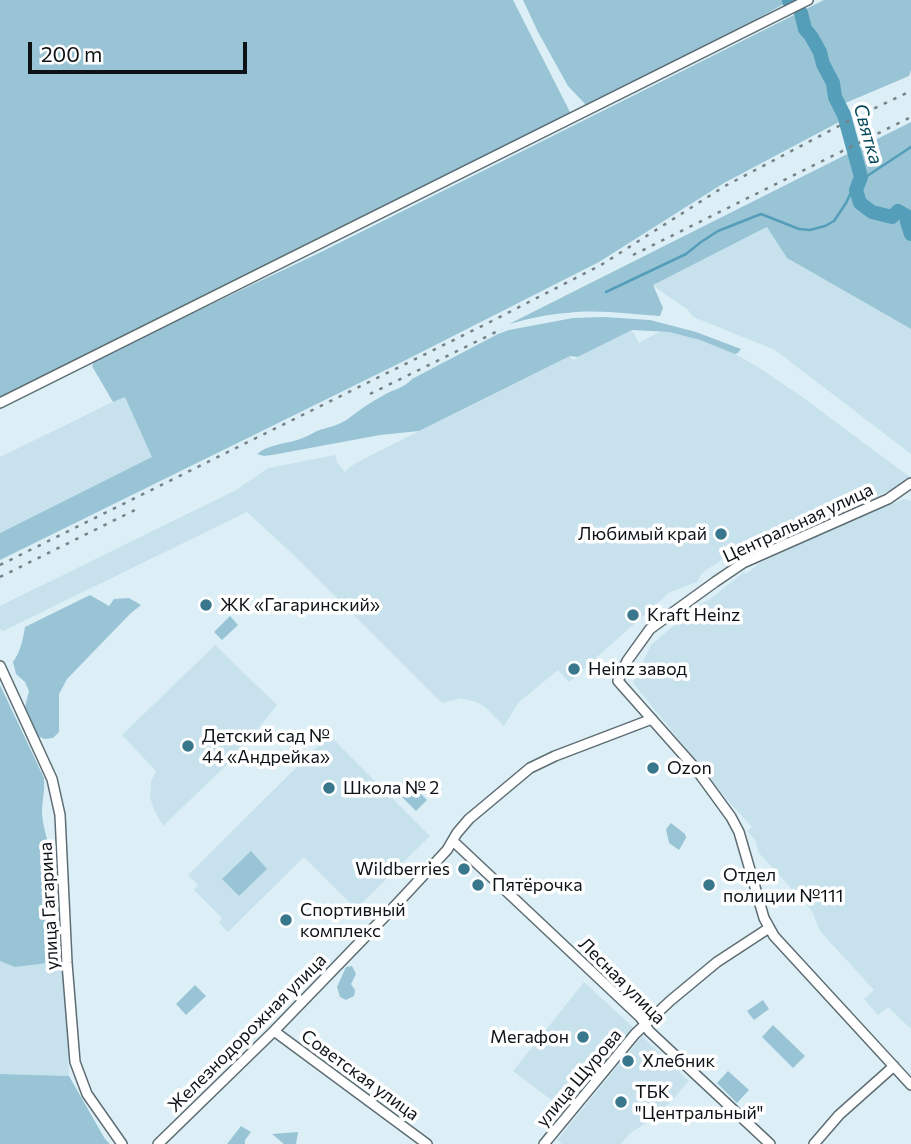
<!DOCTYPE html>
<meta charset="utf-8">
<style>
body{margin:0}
#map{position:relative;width:911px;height:1144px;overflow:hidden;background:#ddeff6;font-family:Commissioner,sans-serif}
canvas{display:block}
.scale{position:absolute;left:28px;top:42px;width:219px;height:32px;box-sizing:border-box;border:4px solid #0d1316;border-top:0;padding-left:9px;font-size:21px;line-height:24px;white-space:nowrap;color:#0d1316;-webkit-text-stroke:5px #fff;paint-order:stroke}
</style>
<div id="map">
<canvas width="911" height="1144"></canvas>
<div class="scale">200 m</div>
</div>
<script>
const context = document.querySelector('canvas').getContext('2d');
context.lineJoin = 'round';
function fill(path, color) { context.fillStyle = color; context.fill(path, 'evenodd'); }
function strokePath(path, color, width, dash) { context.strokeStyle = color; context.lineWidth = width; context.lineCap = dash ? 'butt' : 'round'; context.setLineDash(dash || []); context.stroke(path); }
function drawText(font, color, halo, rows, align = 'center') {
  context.font = font + ' Commissioner,sans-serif'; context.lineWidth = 7; context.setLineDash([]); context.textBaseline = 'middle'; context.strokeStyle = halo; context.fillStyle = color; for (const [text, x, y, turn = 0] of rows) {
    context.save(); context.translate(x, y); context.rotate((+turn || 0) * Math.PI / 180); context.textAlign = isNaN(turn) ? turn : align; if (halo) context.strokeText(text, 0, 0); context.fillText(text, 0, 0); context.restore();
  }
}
const built = new Path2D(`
 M768 227 787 258 911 329V454L775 350 693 317 688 310 652 285Z
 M632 330 639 343 659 332H669L700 340 735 354 758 367 805 399 911 478 907 483 760 546 750 541 702 573 697 582 670 592 569 682 558 670 519 702 504 726 484 706 476 702 461 698 442 703 298 559 247 512 3 631H2L0 628V606L236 490 268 468 335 455 337 462 345 472 351 466 375 453 570 356 573 360Z
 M125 396 153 457 0 533V457Z
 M904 499 911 501V1029L888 1007 878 1015 864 999 874 990 820 931 812 911 758 852 756 841 747 831 752 827 730 803 633 683 651 645 694 608 710 599 744 572 746 574 760 563 832 529Z
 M215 645 277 705 236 756 163 826 154 810 150 797 151 782 156 771 122 735Z
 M329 735 430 836 356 909 304 857 228 932 219 923 222 918 194 890 198 885 188 875Z
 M0 961 15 967 65 961 69 1076 0 1074Z
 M584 982 634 1028 566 1111 513 1071Z
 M642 1036 689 1081 658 1116 630 1133 621 1144H562L557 1140Z`);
const green = new Path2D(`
 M0 0H513L571 114 0 397Z
 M523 0H791L649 79 587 106 568 86 538 32Z
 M824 0H911V70L909 76 836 107 841 121 724 183 599 262 400 363 0 560V533L152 457 125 397 113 402 92 366 94 362 115 350 319 253Z
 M911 122V329L787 258 767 227 653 285 663 308 660 316C629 314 598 309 567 313 548 314 528 319 509 324Z
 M604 317 650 320 696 332 741 349 738 353 735 354 700 340 669 332 632 330 578 357 570 356 419 431 380 435 272 455 264 456 257 454C267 445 284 444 297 440 304 438 311 434 317 431 328 427 338 426 348 419 359 410 371 402 384 395 394 389 404 388 412 379L498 334 509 330 573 318Z
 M90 595 109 606 114 599 129 598 141 605 130 614 67 679 59 694V732L53 738 45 739 37 736 29 721 25 707 29 691 25 682 16 674 13 662C20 652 23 640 25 627Z
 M230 616 238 625 222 640 214 632Z
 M0 685 44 778C45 790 42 802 42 813 43 831 51 848 54 865L49 873 44 892 56 926 52 939 55 951 65 961 15 967 0 961Z
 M409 782 427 800 416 811 398 793Z
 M671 823 685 834 686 838 679 850 669 843 666 829Z
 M251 851 267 869 239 896 222 879Z
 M352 966 356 974 351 984 355 990 354 996 346 1000 340 997 337 987 346 967Z
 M195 985 206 996 186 1015 176 1004Z
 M763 1000 769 1009 754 1020 747 1011Z
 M773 1025 805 1056 793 1068 762 1037Z
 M728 1071 749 1090 737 1103 717 1083Z
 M0 1074 69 1076 105 1139 110 1144H0Z
 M241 1126 251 1132 245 1140V1144H227Z
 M298 1132 296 1144H284L272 1134Z`);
const stream = new Path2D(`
 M606 292 686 254 701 242 718 231 761 214 799 229 810 230 825 226 834 221 846 203 855 184 911 147`);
const river = new Path2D(`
 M789 0V1
 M801 13 805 29 811 36 820 52 823 64 833 83 835 97 844 115 861 177 856 190 860 203 872 212 892 217 898 211 907 216V222L911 234`);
const minor = new Path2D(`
 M0 403 808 0
 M911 483 888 499 743 563 715 582 650 629 627 661 618 681 696 769 731 817 739 832 764 918 774 936 911 1085
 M0 666 52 779 60 815 67 963 75 1062 87 1094 122 1144
 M453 841 641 1018 649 1031 770 1144
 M274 1031 427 1144
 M158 1144 274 1031 393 908 447 850 457 833 469 819 530 768 555 756 652 719
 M544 1144 635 1034 670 1001 717 962 769 928
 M814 1144 839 1115 894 1066`);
const rail = new Path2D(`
 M633 255 911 117
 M370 394 502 329
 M0 565 492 321 601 265 725 186 854 118 911 91
 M0 577 141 507`);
const markers = [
 [721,534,7,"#39778c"],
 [206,605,7,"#39778c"],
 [633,615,7,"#39778c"],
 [574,669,7,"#39778c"],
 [188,746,7,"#39778c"],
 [653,768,7,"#39778c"],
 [329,788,7,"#39778c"],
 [464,869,7,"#39778c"],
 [478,885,7,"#39778c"],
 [709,885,7,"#39778c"],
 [286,920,7,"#39778c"],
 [583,1037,7,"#39778c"],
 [628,1061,7,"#39778c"],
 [621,1102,7,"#39778c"]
];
const streetNames = [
 ["Центральная улица",798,523,-25],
 ["улица Гагарина",49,906,-93],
 ["Лесная улица",622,981,45],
 ["Железнодорожная улица",247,1033,-45],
 ["Советская улица",360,1075,36],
 ["улица Щурова",579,1078,-50]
];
const poiNames = [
 ["Любимый край",707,534,"right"],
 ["ЖК «Гагаринский»",220,605],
 ["Kraft Heinz",647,615],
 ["Heinz завод",588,669],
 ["Детский сад №",202,736],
 ["44 «Андрейка»",202,757],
 ["Ozon",667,768],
 ["Школа № 2",343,788],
 ["Wildberries",450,869,"right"],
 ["Отдел",723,875],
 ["полиции №111",723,896],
 ["Пятёрочка",492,885],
 ["Спортивный",300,910],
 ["комплекс",300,931],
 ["Мегафон",569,1037,"right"],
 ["Хлебник",642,1061],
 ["ТБК",635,1092],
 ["\"Центральный\"",635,1113]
];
const waterNames = [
 ["Святка",868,134,74]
];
fill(built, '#c7e2ec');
fill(green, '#98c4d5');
strokePath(stream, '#549eb9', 2.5);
strokePath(river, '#549eb9', 14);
strokePath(minor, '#5d6d73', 12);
strokePath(minor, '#fff', 9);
strokePath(rail, '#768287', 2.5, [3.5, 7]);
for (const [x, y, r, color] of markers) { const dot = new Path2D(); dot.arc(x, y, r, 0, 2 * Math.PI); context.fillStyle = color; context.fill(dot); strokePath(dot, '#fff', 2.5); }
drawText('18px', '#0d1316', '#fff', streetNames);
drawText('18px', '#0d1316', '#fff', poiNames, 'left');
drawText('italic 19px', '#05495c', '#fff', waterNames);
</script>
